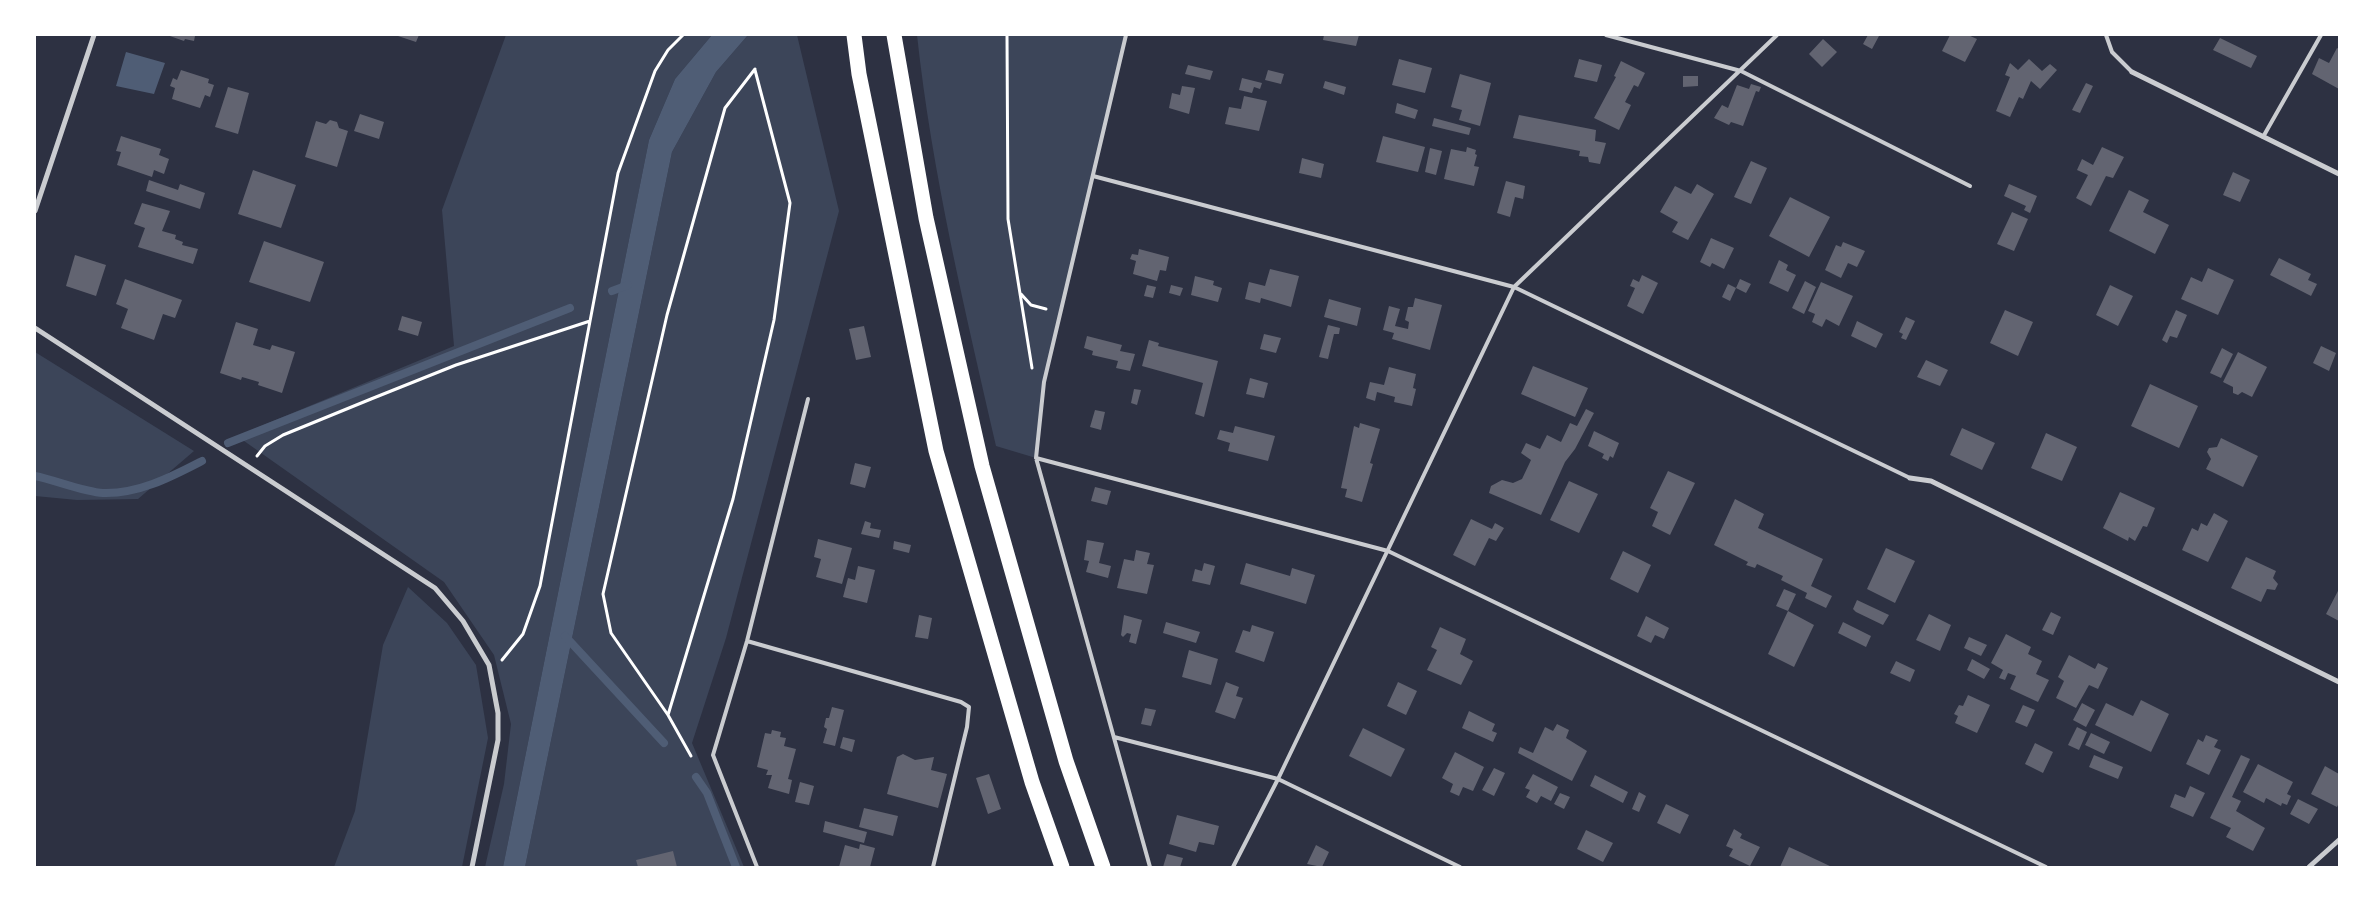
<!DOCTYPE html>
<style>
body{margin:0}
#map{position:relative;width:2374px;height:902px;overflow:hidden;background:#2d3142;font-family:"Alegreya Sans",sans-serif}
canvas{display:block}
.frame{position:absolute;inset:0;border:36px solid #fff;pointer-events:none}
</style>
<div id="map">
<canvas width="2374" height="902"></canvas>
<div class="frame"></div>
</div>
<script>
const context = document.querySelector('canvas').getContext('2d');
context.lineJoin = 'round';
function fill(path, color) { context.fillStyle = color; context.fill(path, 'evenodd'); }
function strokePath(path, color, width, dash) { context.strokeStyle = color; context.lineWidth = width; context.lineCap = dash ? 'butt' : 'round'; context.setLineDash(dash || []); context.stroke(path); }
const green = new Path2D(`
 M506 35H712L675 79 649 140 503 867H485L504 784 511 724 494 655 444 582 237 436 454 346 442 210Z
 M748 35H797L839 211 726 638 692 743 744 867H525L672 152 716 72Z
 M917 35H1126L1044 382 1036 458 996 446C965 310 932 174 917 35Z
 M35 352 194 451 138 499 77 500 35 496Z
 M408 587 447 623 476 665 488 738 462 867H334L355 811 383 645Z`);
const water = new Path2D(`
 M712 35H748L716 72 672 152 525 867H503L649 140 675 79Z
 M126 52 165 63 154 94 116 86Z`);
const stream = new Path2D(`
 M612 291 628 285
 M228 443 570 308
 M35 476C55 480 84 492 103 493 139 494 171 477 202 461
 M565 636 664 743
 M696 777 707 793 736 867`);
const building = new Path2D(`
 M167 35H193L195 36 194 41 185 39 184 41Z
 M395 35H419L416 42Z
 M1324 35H1359L1356 46 1323 40Z
 M1868 35 1879 36 1872 49 1863 44Z
 M1950 35H1968L1977 39 1965 62 1942 51Z
 M2220 38 2257 56 2251 68 2213 50Z
 M1823 39 1837 52 1822 67 1809 54Z
 M2337 48 2339 49V89L2312 74 2319 58 2329 63Z
 M1399 59 1432 68 1425 93 1392 85Z
 M1579 59 1602 65 1597 82 1574 77Z
 M2029 59 2042 71 2050 64 2057 70 2040 89 2031 81 2023 99 2019 97 2010 117 1996 111 2010 77 2005 75 2010 63 2018 70Z
 M1621 61 1645 73 1638 87 1634 85 1625 102 1631 105 1619 130 1594 118 1616 77 1614 76Z
 M1188 65 1213 71 1210 80 1185 74Z
 M181 70 209 79 208 83 214 85 210 97 205 95 200 108 172 99 175 88 170 86 173 78 177 80Z
 M1268 70 1284 74 1281 84 1265 80Z
 M1460 74 1491 83 1480 126 1459 120 1462 110 1451 107Z
 M1683 76H1698V86L1683 87Z
 M1242 78 1262 83 1260 89 1254 87 1252 93 1239 90Z
 M1325 81 1346 87 1344 95 1323 88Z
 M2086 83 2093 86 2080 113 2072 110Z
 M1751 84 1761 87 1759 92 1756 91 1743 126 1731 122 1729 125 1714 118 1722 105 1728 108 1737 85 1749 89Z
 M1182 86 1195 88 1189 114 1169 108 1172 93 1180 95Z
 M228 87 249 93 238 134 215 127Z
 M1244 96 1267 101 1259 131 1225 124 1229 107 1241 109Z
 M1397 103 1418 110 1415 119 1395 113Z
 M360 114 384 122 379 139 354 131Z
 M1519 115 1596 130 1595 141 1606 143 1600 164 1589 162 1588 157 1579 156 1580 151 1513 138Z
 M1434 118 1471 128 1469 135 1432 126Z
 M330 120 337 122 339 128 348 131 337 167 305 157 316 121 326 124Z
 M121 136 161 149 159 155 169 159 164 174 154 170 152 177 117 165 121 152 116 151Z
 M1383 136 1425 147 1418 172 1376 162Z
 M1467 147 1476 150 1475 154 1477 155 1474 166 1479 167 1474 186 1444 179 1451 149 1466 152Z
 M2102 147 2124 157 2113 178 2106 176 2091 206 2076 198 2088 175 2077 170 2082 159 2093 165Z
 M1430 148 1442 151 1436 175 1425 172Z
 M1302 158 1324 164 1321 178 1299 173Z
 M1751 161 1767 168 1751 204 1734 197Z
 M253 170 296 185 281 228 238 214Z
 M2233 172 2250 180 2240 202 2223 195Z
 M149 180 178 190 180 184 205 193 200 209 146 191Z
 M1506 181 1525 186 1523 199 1515 197 1510 217 1497 213Z
 M1697 184 1714 194 1688 240 1672 232 1678 222 1660 212 1675 186 1691 194Z
 M2009 184 2037 196 2030 213 2024 210 2026 206 2004 196Z
 M2129 190 2149 200 2143 212 2169 225 2155 254 2109 231Z
 M1790 197 1830 217 1809 257 1769 236Z
 M142 203 170 211 162 231 176 235 175 239 183 242 182 245 198 249 193 264 138 247 145 228 134 224Z
 M2012 212 2028 219 2014 251 1997 244Z
 M1711 238 1734 248 1724 269 1712 263 1710 267 1700 262Z
 M264 241 324 262 310 302 249 282Z
 M1843 242 1865 251 1857 267 1848 263 1841 278 1825 270 1836 245 1841 247Z
 M1139 249 1169 257 1166 271 1160 270 1157 281 1133 274 1136 261 1130 259 1132 254 1138 255Z
 M75 255 106 265 96 296 66 286Z
 M2279 258 2311 274 2308 280 2317 284 2311 296 2270 275Z
 M1779 260 1788 265 1786 270 1796 275 1788 292 1769 283Z
 M2208 268 2234 280 2218 315 2181 299 2191 277 2202 282Z
 M1270 269 1299 276 1291 307 1261 298 1260 303 1245 299 1249 282 1265 286Z
 M1642 275 1658 283 1643 314 1627 306 1635 288 1630 286 1633 279 1639 282Z
 M1195 276 1214 281 1213 285 1222 288 1218 302 1191 295Z
 M125 279 182 300 175 318 163 314 154 340 121 328 128 309 116 304Z
 M1740 279 1751 284 1746 293 1736 288Z
 M1805 281 1816 287 1804 314 1792 308Z
 M1821 282 1853 296 1839 326 1826 319 1822 327 1812 322 1815 314 1808 311Z
 M1728 284 1736 288 1730 301 1722 297Z
 M1147 285 1156 287 1153 298 1144 296Z
 M1171 285 1183 288 1180 296 1169 293Z
 M2110 285 2133 296 2118 326 2096 315Z
 M1415 298 1442 305 1430 350 1392 339 1394 333 1383 330 1389 306 1400 309 1395 326 1408 329 1409 322 1405 320 1408 307H1413Z
 M1329 299 1361 308 1357 326 1324 317Z
 M2005 310 2033 322 2018 356 1990 343Z
 M2176 310 2187 315 2177 338 2170 336 2167 343 2162 340Z
 M402 316 422 322 418 336 398 330Z
 M1906 317 1915 321 1906 340 1901 338 1903 334 1899 332Z
 M1857 321 1883 334 1876 348 1851 336Z
 M236 322 258 329 253 345 270 350 272 345 295 352 282 393 258 385 259 382 242 377 241 380 220 373Z
 M1328 325 1340 328 1339 334H1334L1328 359 1319 357Z
 M864 326 871 357 856 360 849 329Z
 M1264 334 1281 338 1276 353 1260 349Z
 M1087 336 1122 345 1120 351 1135 354 1130 371 1116 368 1118 361 1092 355 1093 351 1084 348Z
 M1149 340 1159 343 1158 346 1218 361 1204 417 1195 414 1203 383 1142 366Z
 M2321 346 2336 353 2329 371 2313 363Z
 M2222 348 2233 354 2221 378 2210 373Z
 M2238 352 2267 367 2252 397 2242 392 2238 395 2233 393V387L2223 382Z
 M1926 360 1948 370 1940 386 1917 377Z
 M1533 366 1588 388 1575 417 1521 394Z
 M1389 367 1416 374 1413 388 1416 389 1412 406 1394 402 1395 397 1377 392 1375 401 1366 398 1370 382 1384 385Z
 M1250 378 1268 383 1264 398 1246 394Z
 M2150 384 2198 406 2179 448 2131 426Z
 M1134 389 1141 390 1137 405 1131 403Z
 M1586 409 1594 413 1575 449 1565 462 1541 515 1489 493 1491 486 1502 480 1513 483 1522 479 1531 460 1521 453 1526 443 1540 449 1547 435 1561 442 1570 423 1577 426Z
 M1095 410 1105 412 1101 430 1090 427Z
 M1360 423 1380 429 1370 463 1373 464 1362 502 1345 497 1347 489 1341 488 1354 426 1359 428Z
 M1235 426 1275 436 1268 461 1228 451 1230 443 1217 439 1220 430 1233 433Z
 M1962 428 1995 443 1982 470 1950 455Z
 M1594 431 1619 443 1613 458 1610 456 1608 461 1602 458 1604 454 1588 446Z
 M2046 433 2077 447 2062 481 2031 468Z
 M2221 438 2258 456 2243 487 2206 469 2211 459 2207 452 2209 448 2217 447Z
 M855 463 871 467 865 488 850 484Z
 M1668 471 1695 483 1670 535 1652 526 1658 512 1650 508Z
 M1569 481 1598 494 1579 533 1550 520Z
 M1095 487 1111 491 1107 505 1091 501Z
 M2120 492 2155 508 2147 527 2143 526 2135 541 2129 537 2128 541 2103 528Z
 M1735 499 1764 514 1758 528 1823 559 1811 586 1832 596 1826 608 1805 598 1807 593 1781 580 1783 576 1757 564 1755 568 1746 565 1748 562 1714 545Z
 M2214 513 2228 521 2208 562 2182 550 2192 528 2198 531 2201 523 2207 526Z
 M1471 519 1492 529 1495 523 1504 528 1496 541 1489 538 1475 566 1453 555Z
 M865 521 871 523 870 528 881 530 879 538 861 534Z
 M818 539 852 548 842 584 816 577 821 559 814 557Z
 M1087 540 1104 543 1099 563 1111 566 1108 578 1086 572 1089 561 1084 560Z
 M894 541 911 545 909 553 893 549Z
 M1886 548 1915 561 1895 603 1867 589Z
 M1136 550 1150 553 1147 564 1154 565 1147 594 1117 588 1124 559 1134 561Z
 M1623 551 1651 565 1638 593 1610 579Z
 M2246 557 2276 571 2273 578 2278 584 2275 590 2267 589 2261 602 2231 588Z
 M1204 563 1215 566 1210 585 1192 581 1195 569 1202 571Z
 M1246 563 1290 576 1292 568 1315 575 1306 604 1240 584Z
 M858 566 875 570 867 603 843 597 848 578 855 580Z
 M1784 589 1796 594 1788 611 1776 606Z
 M2339 589V621L2326 614Z
 M1857 600 1889 615 1883 625 1856 612 1853 609Z
 M1788 611 1814 625 1794 667 1768 654Z
 M2051 612 2061 617 2053 635 2042 630Z
 M1929 614 1951 625 1940 651 1916 640Z
 M919 615 932 618 928 639 915 637Z
 M1124 615 1142 620 1136 644 1129 642 1131 634 1127 633 1123 637 1121 635Z
 M1646 616 1669 628 1664 639 1655 635 1651 643 1637 636Z
 M1166 622 1200 632 1196 643 1163 633Z
 M1843 622 1871 636 1866 647 1838 633Z
 M1252 625 1274 632 1264 662 1235 652 1243 630 1250 632Z
 M1440 627 1466 639 1460 654 1473 661 1461 685 1427 670 1437 650 1431 647Z
 M2006 634 2031 647 2028 654 2042 661 2036 674 2049 680 2038 702 2010 689 2016 676 2008 673 2005 680 1999 678 2003 670 1991 663Z
 M1969 637 1987 645 1981 656 1964 648Z
 M1189 650 1218 659 1211 685 1182 677Z
 M2069 655 2095 669 2098 663 2108 668 2098 689 2089 685 2076 708 2056 698 2064 681 2058 677Z
 M1972 659 1990 669 1984 679 1967 670Z
 M1896 661 1915 670 1910 682 1890 673Z
 M1226 682 1239 687 1236 696 1243 698 1235 719 1215 712Z
 M1398 682 1417 691 1406 715 1387 706Z
 M1968 695 1990 705 1977 733 1955 723 1958 716 1954 714 1959 705 1963 706Z
 M2141 700 2169 714 2151 752 2095 725 2106 703 2133 716Z
 M2082 703 2095 710 2086 727 2073 720Z
 M2023 705 2035 710 2027 727 2015 722Z
 M832 707 844 710 835 746 823 743 827 729 824 727 826 718H829Z
 M1145 708 1156 710 1151 726 1141 724Z
 M1469 711 1495 724 1492 731 1497 733 1493 742 1462 728Z
 M1557 724 1569 730 1566 738 1587 751 1572 781 1518 753 1520 747 1533 753 1545 727 1553 731Z
 M2077 727 2087 732 2079 750 2068 745Z
 M1363 728 1405 749 1391 777 1349 756Z
 M772 730 781 732 780 737 786 738 784 746 796 749 788 779 792 780 789 794 768 788 772 775H766L768 770 757 767 765 733 771 734Z
 M2091 733 2110 742 2104 754 2085 745Z
 M2206 735 2218 740 2214 747 2221 750 2209 775 2186 764 2198 739 2203 742Z
 M843 737 855 740 852 752 840 748Z
 M2035 743 2053 752 2043 773 2025 764Z
 M1455 752 1484 767 1473 791 1463 787 1459 796 1450 792 1453 784 1442 778Z
 M903 754 915 760 934 757 931 770 947 774 938 808 887 794 897 757Z
 M2094 755 2123 767 2118 779 2089 767Z
 M2241 755 2250 759 2232 797 2241 801 2236 811 2265 828 2253 851 2226 837 2231 828 2210 818Z
 M2258 764 2293 782 2287 794 2291 796 2287 805 2282 803 2281 806 2266 798 2264 803 2243 792Z
 M2325 766 2339 774V803L2337 807 2311 794Z
 M1494 768 1505 773 1494 796 1482 790Z
 M989 774 1001 809 988 814 976 778Z
 M1533 774 1558 787 1551 801 1541 796 1537 803 1526 797 1530 790 1525 788Z
 M1595 775 1628 792 1623 803 1590 786Z
 M800 782 814 786 809 805 795 802Z
 M2190 786 2205 793 2193 817 2170 807 2175 794 2185 798Z
 M1639 792 1646 796 1639 812 1632 809Z
 M1560 793 1570 797 1564 809 1554 804Z
 M2298 799 2318 809 2309 824 2290 814Z
 M1666 804 1689 815 1680 834 1657 823Z
 M864 808 898 816 893 836 859 827Z
 M1177 815 1219 826 1214 845 1199 842 1196 852 1169 844Z
 M825 821 867 832 864 843 823 832Z
 M1734 829 1742 834 1740 838 1760 847 1750 866 1729 856 1733 849 1726 846Z
 M1586 830 1613 843 1603 862 1577 849Z
 M860 844 875 848 870 867H839L845 845 859 849Z
 M1316 845 1329 852 1322 867 1307 864Z
 M1789 847 1800 852 1832 867H1780Z
 M673 851 677 867H638L636 860Z
 M1167 854 1183 858 1180 867H1163Z`);
const path = new Path2D(`
 M1007 35 1008 219 1032 368
 M1021 294 1031 305 1046 309
 M257 456 265 446 283 435 371 399 456 365 590 321
 M502 660 523 634 540 586 618 173 655 71 668 50 683 35
 M668 715 733 499 774 320 790 203 755 70
 M691 756 668 715 611 633 603 594 667 315 725 108 755 69`);
const service = new Path2D(`
 M1126 35 1044 382 1036 458 1150 867
 M1606 35 1741 71 1970 186
 M2106 35 2112 52 2132 72
 M2263 137 2321 35
 M1093 176 1514 287 1910 478
 M1036 458 1388 551 2046 867
 M747 641 961 702 969 707 967 727 933 867
 M1114 737 1278 779 1460 867
 M757 867 713 755 747 641 808 399
 M1233 867 1278 779 1514 287 1777 35`);
const minor = new Path2D(`
 M2132 72 2339 174
 M35 211 94 35
 M35 328 435 588 463 621 489 665 498 713V740L472 867
 M1910 478 1931 481 2339 682
 M2309 867 2339 840`);
const motorway = new Path2D(`
 M854 35 859 74 936 451 1032 782 1062 867
 M894 35 926 218 982 466 1066 761 1103 867`);
fill(green, '#3c4559');
fill(water, '#4f5d75');
strokePath(stream, '#4f5d75', 8);
fill(building, '#626471');
strokePath(path, '#fff', 3);
strokePath(service, '#caccd0', 4);
strokePath(minor, '#caccd0', 5);
strokePath(motorway, '#fff', 15);
</script>
